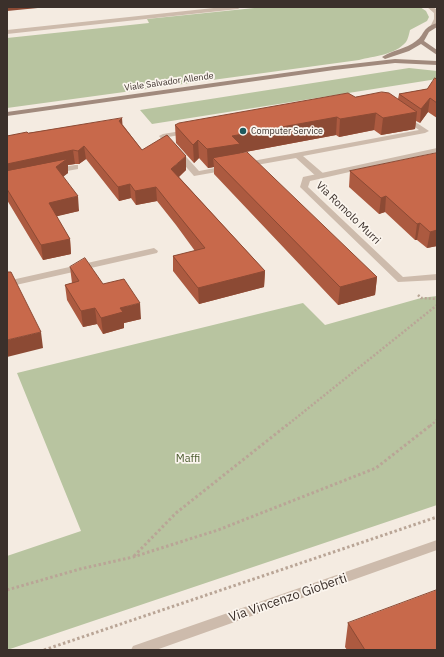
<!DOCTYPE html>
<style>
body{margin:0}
#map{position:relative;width:444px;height:657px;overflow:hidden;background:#f4ebe1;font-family:"IBM Plex Sans",sans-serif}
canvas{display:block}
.frame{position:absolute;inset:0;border:8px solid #3b302b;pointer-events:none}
</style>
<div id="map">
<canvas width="444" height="657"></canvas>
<div class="frame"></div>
</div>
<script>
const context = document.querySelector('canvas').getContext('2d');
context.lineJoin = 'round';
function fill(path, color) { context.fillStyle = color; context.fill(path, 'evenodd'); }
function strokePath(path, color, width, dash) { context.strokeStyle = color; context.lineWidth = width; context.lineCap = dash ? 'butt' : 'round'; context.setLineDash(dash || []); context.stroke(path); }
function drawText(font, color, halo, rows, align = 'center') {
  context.font = font + ' "IBM Plex Sans",sans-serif'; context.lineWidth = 3.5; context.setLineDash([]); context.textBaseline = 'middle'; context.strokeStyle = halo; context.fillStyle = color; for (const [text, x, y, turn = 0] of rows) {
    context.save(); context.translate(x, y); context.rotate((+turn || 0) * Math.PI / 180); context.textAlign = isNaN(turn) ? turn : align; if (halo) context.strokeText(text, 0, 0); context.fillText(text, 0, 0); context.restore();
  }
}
const green = new Path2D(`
 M264 7H420L426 11 429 17 427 21 410 30C409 34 408 39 406 42 395 55 374 56 359 60L7 108V38L149 23 147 19Z
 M409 68 437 71V79L152 124 140 110Z
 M437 296V505L7 650V556L81 531 17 373 303 303 325 325 421 298Z`);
const pathFar1 = new Path2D(`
 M418 295 421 298 437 299
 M286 426 437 305
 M430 426 437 420`);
const path = new Path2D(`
 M134 556 176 513 287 425
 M7 590 80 569 133 557 218 530 376 468 431 425
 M44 650 437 517`);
const service = new Path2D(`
 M379 98 429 131 425 133 303 156 324 174 325 176 321 178H318L296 158 194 176 159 136 163 134ZM378 102 419 130 199 171 168 137Z`);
const minor = new Path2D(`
 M223 7H241L238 9 7 34V30Z
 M427 7H433L437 10V25L435 28 430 27 434 19V13Z
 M437 148V152L310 181 308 187 403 277 437 274V280L398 282 300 187 303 177Z
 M75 165H78V169L56 173 52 171 53 169Z
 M154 248 158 251 157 253 7 287V281Z
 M437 540V550L156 650H131L133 646Z`);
const secondary = new Path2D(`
 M437 23V27L429 32 424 41 437 50V55L421 44 409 51 385 59 382 57C392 50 406 49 416 41 425 35 421 28 437 23Z
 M395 59 437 61V65L395 63 334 70 7 116V112L334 66Z`);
const wall = new Path2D(`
 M437 80V118L428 112 420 123 416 121 415 129 381 135 374 130 339 137 336 135 240 153 377 277 375 295 338 305 214 174V167L208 168 199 158 194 163 176 143 175 125 355 97 398 99 399 94 427 89Z
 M123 125 142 150 186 170 179 177 265 271 264 287 199 304 173 271V256L195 251 176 225 157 201 136 205 131 198 119 201 86 159 79 164H75L68 165V173L63 176 79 211 56 216 70 239 71 254 43 260 7 200V136L28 133Z
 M437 153V246L427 248 417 240H415L385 212 379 214 349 187 350 171Z
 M70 267 103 284 141 319 124 323V328L103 334 97 324 83 327 67 300 65 285 72 283Z
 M348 623 437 650H347L345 647Z`);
const shadedWall = new Path2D(`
 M7 7H48L7 11Z
 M430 98 428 112 420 123 421 109Z
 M417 112 415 129 381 135 383 118Z
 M376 113 374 130 339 137 340 119Z
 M337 117 336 135 213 158 214 167 208 168 207 149 232 136Z
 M122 118 123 131 119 121Z
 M198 140 199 158 194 163 193 145Z
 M84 146 86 159 79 164 78 151Z
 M73 150 75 164 68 165V173L58 181 7 179V164Z
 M186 156V170L172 183 171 169Z
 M130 184 131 198 119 201 118 187Z
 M156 187 157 201 136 205 135 191Z
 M78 196 79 211 50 218 49 203Z
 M386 196 385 212 379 214 381 198Z
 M420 223 417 240H415L417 224Z
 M437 230V246L427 248 430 232Z
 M70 239 71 254 43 260 41 245Z
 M265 271 264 287 199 304 198 288Z
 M377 277 375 295 338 305 340 287Z
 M140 303 141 319 124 323V328L103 334 101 318 120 308Z
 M95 308 97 324 83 327 81 311Z
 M41 332 43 348 7 357V340Z`);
const building = new Path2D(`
 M435 78 437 80V103L430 98 421 109 399 94 427 89Z
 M382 92 389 93 417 112 383 118 376 113 340 119 337 117 232 136 240 144 207 149 198 140 193 145 175 125 179 123 348 93 355 97Z
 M122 118 119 121 142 150 167 135 186 156 171 169 265 271 198 288 173 256 205 248 175 211 156 187 135 191 130 184 118 187 84 146 78 151 73 150 7 164V136L27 132 28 133Z
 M247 152 377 277 340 287 213 158Z
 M437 153V230L430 232 420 223 417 224 386 196 381 198 350 171Z
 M67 159 56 167 78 196 49 203 70 239 41 245 7 189V171Z
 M85 258 103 284 124 279 140 303 120 308 123 312 101 318 95 308 81 311 65 285 79 281 70 267Z
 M7 272H11L41 332 7 340Z
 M437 590V650H365L348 623Z`);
const markers = [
 [243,131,4,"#1f5a5e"]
];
const farStreetnames = [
 ["Viale Salvador Allende",169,82,-8]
];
const farPoinames = [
 ["Computer Service",251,131]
];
const streetNames = [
 ["Via Romolo Murri",348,213,44]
];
const parkNames = [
 ["Maffi",188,459]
];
const nearStreetnames = [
 ["Via Vincenzo Gioberti",288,598,-19]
];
fill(green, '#b8c4a0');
strokePath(pathFar1, '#b9a596', 2.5, [2, 2]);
strokePath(path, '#b9a596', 3, [2.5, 2.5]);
fill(service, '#cdbbac');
fill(minor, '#cdbbac');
fill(secondary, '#a18a7d');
fill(wall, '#ac5a40');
fill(shadedWall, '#8c4a34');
fill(building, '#c8694b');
strokePath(building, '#8c4a34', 1);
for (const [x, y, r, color] of markers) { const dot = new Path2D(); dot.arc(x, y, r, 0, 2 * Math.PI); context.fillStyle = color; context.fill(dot); strokePath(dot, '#fbf5ee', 1.5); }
drawText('9px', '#3b302b', '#fbf5ee', farStreetnames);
drawText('9px', '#3b302b', '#fbf5ee', farPoinames, 'left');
drawText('11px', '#3b302b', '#fbf5ee', streetNames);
drawText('11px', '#4a5a2e', '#fbf5ee', parkNames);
drawText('13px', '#3b302b', '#fbf5ee', nearStreetnames);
</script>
